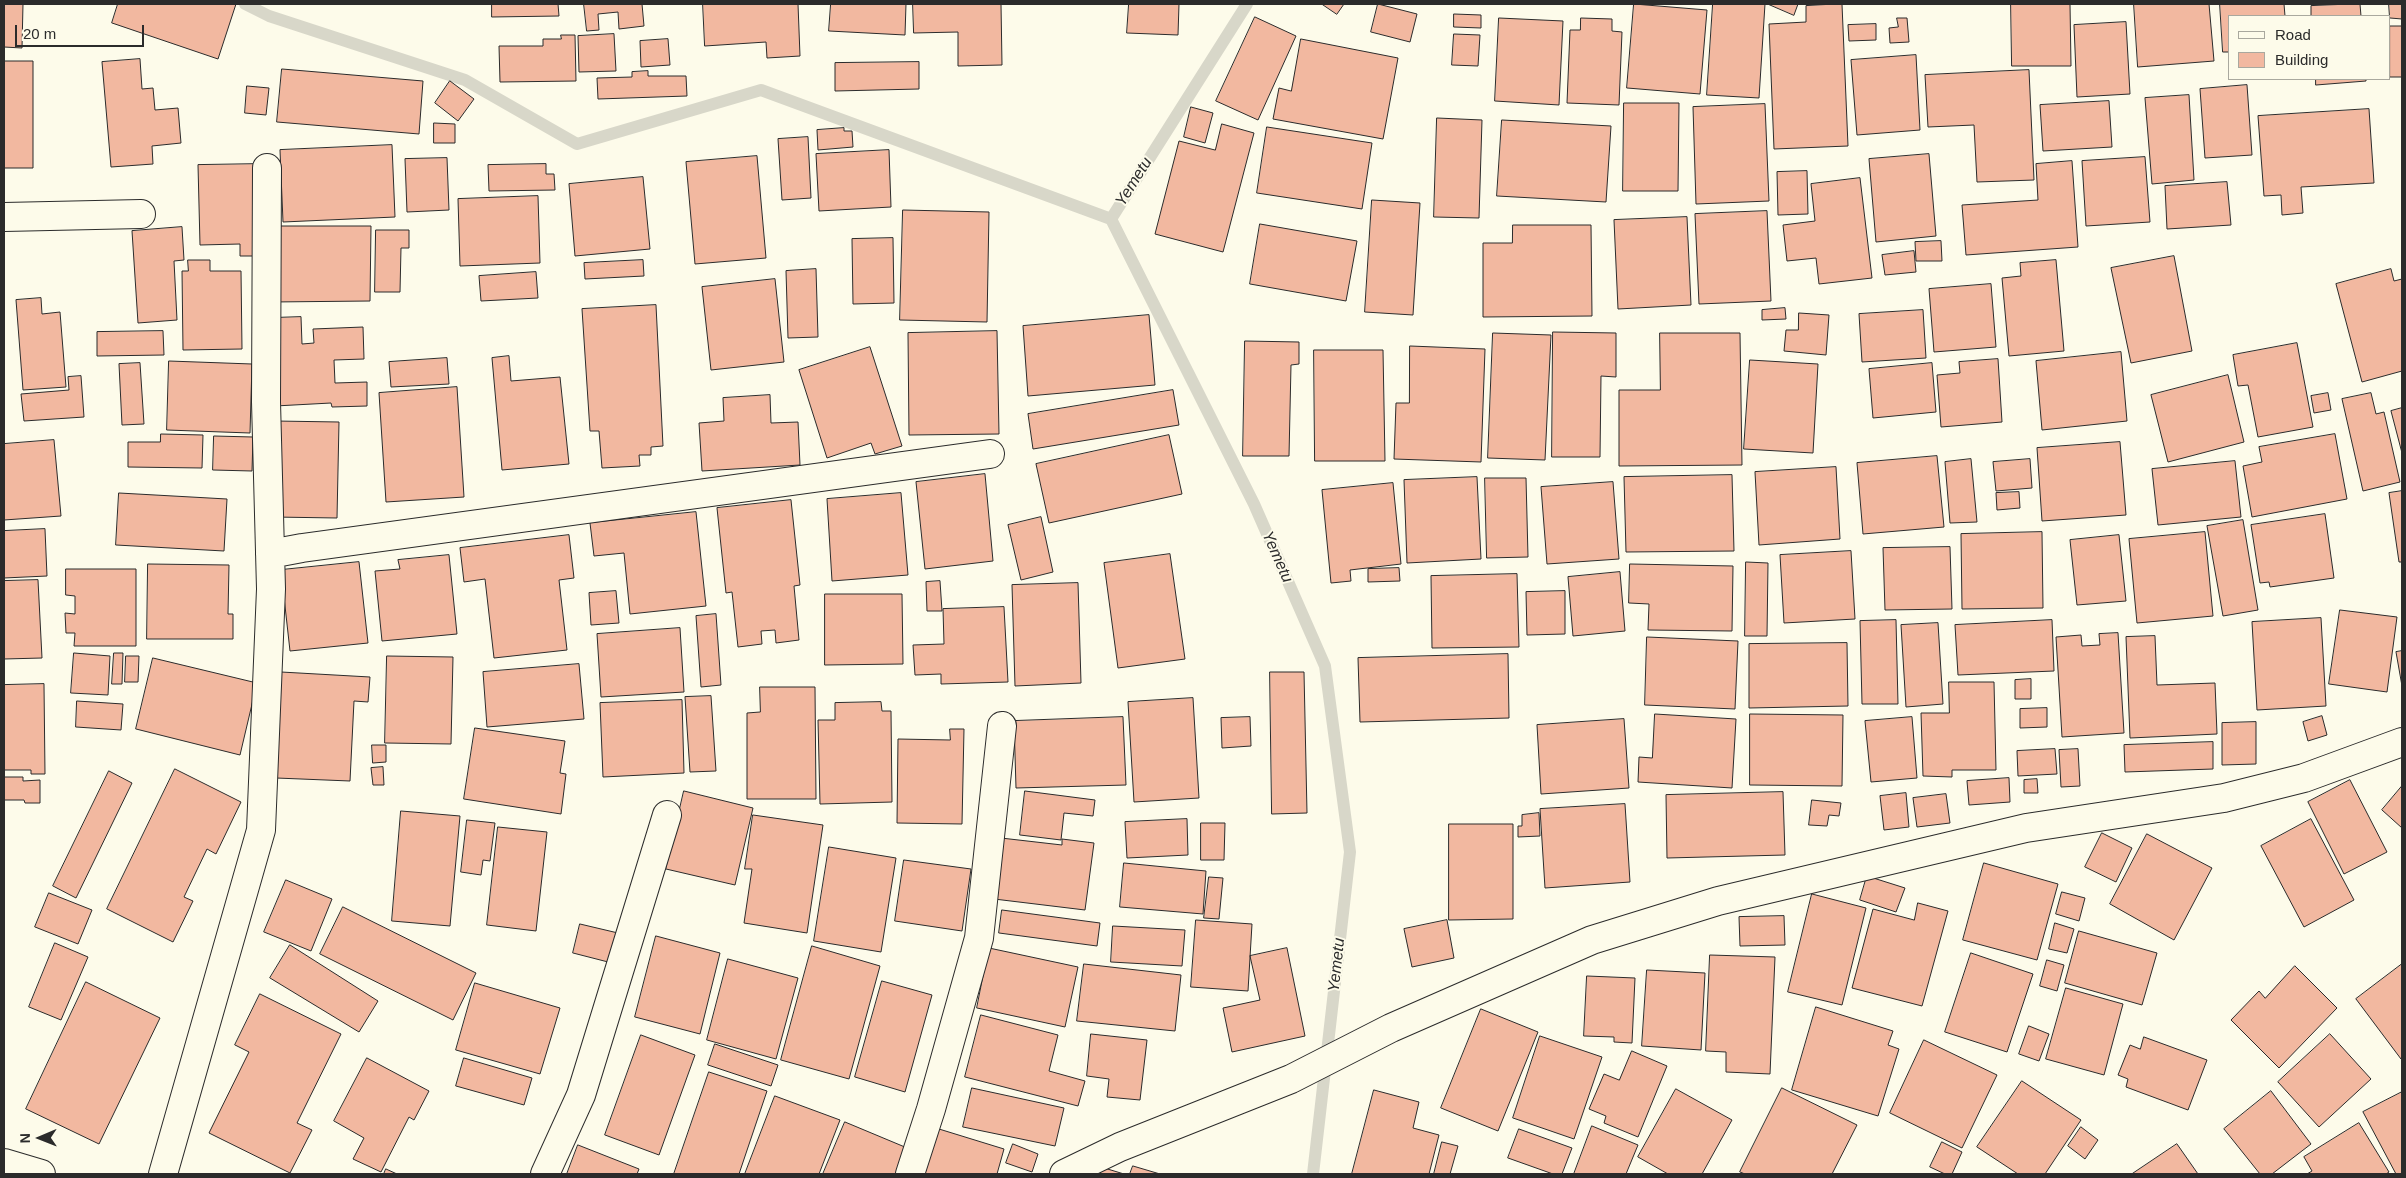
<!DOCTYPE html>
<style>
body{margin:0}
#map{position:relative;width:2406px;height:1178px;overflow:hidden;background:#fdfbea;font-family:Helvetica,sans-serif}
canvas{display:block}
.frame{position:absolute;inset:0;border:5px solid #2b2b2b;pointer-events:none}
.legend{position:absolute;left:2228px;top:15px;width:162px;height:65px;box-sizing:border-box;background:#fdfbea;border:1px solid #a9a89e;margin:0;padding:6px 9px;list-style:none;font-size:15px;color:#2b2b2b}
.legend li{display:flex;align-items:center;gap:10px;height:25px}
.legend b{width:25px;border:1px solid #a9a89e}
.north{position:absolute;left:15px;top:1113px;width:50px;height:50px;-webkit-text-stroke:4px #fdfbea;paint-order:stroke;rotate:269deg;font-size:14px;font-weight:700;line-height:20px;text-align:center;color:#2b2b2b}
.north::after{content:'';display:block;margin:auto;width:18px;height:22px;background:#2b2b2b;clip-path:polygon(50% 0,100% 100%,50% 72%,0 100%)}
.scale{position:absolute;left:15px;top:25px;width:129px;height:22px;box-sizing:border-box;border:2px solid #2b2b2b;border-top:0;padding-left:6px;font-size:15px;line-height:18px;white-space:nowrap;color:#2b2b2b;-webkit-text-stroke:4px #fdfbea;paint-order:stroke}
</style>
<div id="map">
<canvas width="2406" height="1178"></canvas>
<div class="frame"></div>
<ul class="legend">
<li><b style="height:6px;background:#fdfbea"></b>Road</li>
<li><b style="height:14px;background:#f2b8a0"></b>Building</li>
</ul>
<div class="north">N</div>
<div class="scale">20 m</div>
</div>
<script>
const context = document.querySelector('canvas').getContext('2d');
context.lineJoin = 'round';
function strokePath(path, color, width, dash) { context.strokeStyle = color; context.lineWidth = width; context.lineCap = dash ? 'butt' : 'round'; context.setLineDash(dash || []); context.stroke(path); }
function fill(path, color) { context.fillStyle = color; context.fill(path, 'evenodd'); }
function drawText(font, color, halo, rows, align = 'center') {
  context.font = font + ' Helvetica,sans-serif'; context.lineWidth = 4; context.setLineDash([]); context.textBaseline = 'middle'; context.strokeStyle = halo; context.fillStyle = color; for (const [text, x, y, turn = 0] of rows) {
    context.save(); context.translate(x, y); context.rotate((+turn || 0) * Math.PI / 180); context.textAlign = isNaN(turn) ? turn : align; if (halo) context.strokeText(text, 0, 0); context.fillText(text, 0, 0); context.restore();
  }
}
const stream = new Path2D(`
 M245 4 269 16 465 80 577 144 761 90 1111 219
 M1247 4 1111 219 1254 504 1325 666 1350 852 1313 1174`);
const building = new Path2D(`
 M4 4H23L22 48 4 47Z
 M118 4H236L218 59 112 23Z
 M492 4H558L559 16 492 17Z
 M584 4H642L644 26 619 29 618 12 598 14 599 30 587 31Z
 M703 4H798L800 56 767 58 766 42 705 46Z
 M831 4H906L905 35 829 31Z
 M913 4H1001L1002 65 958 66V32L914 33Z
 M1129 4H1179L1178 35 1127 33Z
 M1322 4H1344L1337 14Z
 M1378 4 1417 14 1410 42 1371 32Z
 M1634 4 1707 10 1700 94 1627 88Z
 M1713 4H1765L1759 98 1707 95Z
 M1768 4H1798L1794 15Z
 M1842 4 1848 146 1774 149 1769 24 1806 22V6Z
 M2011 4H2070L2071 66H2012Z
 M2134 4H2209L2214 61 2138 67Z
 M2220 4H2284L2285 16H2230V52H2223Z
 M2360 4 2361 16H2311V6Z
 M2389 4H2402V19L2390 18Z
 M1454 14 1481 15V28L1454 27Z
 M1255 17 1296 36 1258 120 1216 101Z
 M1499 18 1563 21 1559 105 1495 101Z
 M1581 18 1612 19V31L1622 32 1619 105 1567 103 1570 30H1580Z
 M1897 18H1907L1909 42 1890 43 1889 28 1898 27Z
 M2126 22 2130 94 2077 97 2074 25Z
 M1876 24V40L1849 41 1848 25Z
 M2390 26H2402V77H2390Z
 M614 34 616 71 579 72 578 36Z
 M1454 34 1480 35 1478 66 1452 65Z
 M561 35H575L576 81 500 82 499 46H543V39H561Z
 M668 39 670 65 641 67 640 41Z
 M1301 39 1398 58 1383 139 1273 119 1279 88 1291 91Z
 M1916 55 1920 130 1857 135 1851 60Z
 M140 59 142 89 153 88 155 110 178 108 181 143 152 146 153 164 111 167 102 62Z
 M4 61H33V168H4Z
 M919 62V89L835 91V63Z
 M282 69 423 81 419 134 277 122Z
 M2029 70 2034 180 1977 182 1974 125 1928 127 1925 75Z
 M648 71V76H686L687 96 598 99 597 78 632 77V72Z
 M2316 79H2366V81L2316 85Z
 M450 81 474 99 458 121 435 103Z
 M2247 85 2252 155 2205 158 2200 89Z
 M247 86 269 88 266 115 245 113Z
 M2189 95 2194 180 2152 184 2145 98Z
 M2109 101 2112 147 2043 151 2040 105Z
 M1624 103H1679L1678 191H1623Z
 M1765 104 1769 201 1696 204 1693 107Z
 M1191 107 1213 113 1205 143 1184 137Z
 M2369 109 2374 183 2301 187 2303 213 2282 215 2281 195 2264 196 2258 116Z
 M1437 118 1482 120 1479 218 1434 217Z
 M1502 120 1611 126 1606 202 1497 196Z
 M434 123 455 124V143H434Z
 M1222 124 1254 133 1223 252 1155 234 1179 141 1215 150Z
 M1267 127 1372 143 1362 209 1257 193Z
 M844 128V131H852L853 147 818 150 817 130Z
 M808 137 811 198 782 200 778 139Z
 M392 145 395 217 283 222 280 150Z
 M889 150 891 207 819 211 816 154Z
 M1929 154 1936 236 1876 242 1869 159Z
 M757 156 766 258 695 264 686 162Z
 M2145 157 2150 222 2086 226 2082 161Z
 M447 158 449 210 407 212 405 159Z
 M2072 161 2078 247 1966 255 1962 205 2038 200 2036 164Z
 M260 164 261 256H240V244L200 245 198 165Z
 M546 164V174H554L555 190 489 191 488 165Z
 M1807 171 1808 214 1778 215 1777 172Z
 M643 177 650 249 575 256 569 184Z
 M1860 178 1872 278 1819 284 1816 258 1787 261 1783 225 1815 221 1811 184Z
 M2227 182 2231 225 2167 229 2165 186Z
 M538 196 540 263 460 266 458 199Z
 M1372 200 1420 203 1413 315 1365 312Z
 M903 210 989 212 987 322 900 320Z
 M1767 211 1771 301 1699 304 1695 214Z
 M1687 217 1691 305 1618 309 1614 220Z
 M1260 224 1357 241 1346 301 1250 284Z
 M1513 225H1591L1592 316 1483 317V243H1512Z
 M272 226H371L370 301 272 302Z
 M182 227 184 260 174 261 177 320 138 323 132 231Z
 M376 230H409V248H401L400 292H375Z
 M893 238 894 303 853 304 852 239Z
 M1941 241 1942 261H1916L1915 242Z
 M1914 251 1916 272 1885 275 1882 255Z
 M2174 256 2192 351 2131 363 2111 268Z
 M188 260H210V271H241L242 349 183 350 182 271H188Z
 M643 260 644 276 585 279 584 263Z
 M2056 260 2064 351 2009 356 2002 278 2021 276 2020 263Z
 M816 269 818 337 788 338 786 271Z
 M2391 269 2394 281 2402 279V371L2362 382 2336 284Z
 M536 272 538 298 481 301 479 276Z
 M775 279 784 362 711 370 702 287Z
 M1991 284 1996 347 1934 352 1929 289Z
 M41 298 42 314 60 312 66 387 23 390 16 300Z
 M656 305 663 446 651 447V455H639L640 466 602 468 599 431H590L582 309Z
 M1785 308 1786 319 1762 320V310Z
 M1923 310 1926 358 1862 362 1859 314Z
 M1799 313 1829 315 1826 355 1784 351 1786 330H1798Z
 M1149 315 1155 385 1028 396 1023 326Z
 M301 317 302 344 314 343 313 329 363 327 364 359 334 360 335 383 367 382V406L332 407 331 403 275 406 272 318Z
 M163 331 164 355 97 356V332Z
 M997 331 999 434 909 435 908 333Z
 M1553 332 1616 333V377L1601 376 1600 457H1552Z
 M1493 333 1551 335 1545 460 1488 458Z
 M1660 333H1740L1742 465 1619 466V390H1660Z
 M1245 341 1299 342V364L1291 365 1289 456H1243Z
 M2297 343 2313 427 2258 437 2248 385 2238 386 2233 355Z
 M1410 346 1485 349 1481 462 1394 459 1396 403H1409Z
 M870 347 902 446 875 454 871 443 827 458 799 370Z
 M1314 350H1383L1385 461H1315Z
 M2121 352 2127 421 2042 430 2036 361Z
 M509 356 511 381 560 377 569 464 502 470 492 358Z
 M447 358 449 384 391 387 389 362Z
 M1998 359 2002 422 1941 427 1937 375 1960 373 1959 362Z
 M1750 360 1818 364 1813 453 1744 449Z
 M169 361 252 364 250 433 167 430Z
 M140 363 144 424 122 425 119 364Z
 M1932 363 1936 412 1873 418 1869 369Z
 M2228 375 2244 442 2168 462 2151 395Z
 M81 376 84 417 24 421 21 394 69 390 68 377Z
 M457 387 464 497 386 502 379 393Z
 M1173 390 1179 425 1033 449 1028 414Z
 M2328 393 2331 410 2314 413 2311 396Z
 M2371 393 2376 414 2384 412 2400 482 2363 491 2342 399Z
 M770 395 771 423 798 422 800 465 702 471 699 423 724 421 723 398Z
 M2402 408V453L2391 411Z
 M275 421 339 422 337 518 273 517Z
 M161 434 203 435 202 468 128 467V442H160Z
 M2335 434 2347 499 2252 517 2243 466 2262 462 2259 447Z
 M1169 435 1182 494 1049 523 1036 464Z
 M214 436 253 437 252 471 213 470Z
 M54 440 61 516 4 520V444Z
 M2120 442 2126 515 2042 521 2037 448Z
 M1937 456 1944 527 1863 534 1857 463Z
 M1971 459 1977 522 1950 523 1945 462Z
 M2030 459 2032 488 1996 491 1993 462Z
 M2235 461 2241 517 2158 525 2152 469Z
 M1836 467 1840 539 1759 545 1755 472Z
 M985 474 993 561 925 569 916 482Z
 M1732 475 1734 551 1626 552 1624 477Z
 M1477 477 1481 559 1407 563 1404 480Z
 M1485 478H1526L1528 557 1487 558Z
 M1613 482 1619 559 1547 564 1541 487Z
 M1393 483 1401 564 1350 570 1351 581 1331 583 1322 490Z
 M2402 491V562H2399L2389 493Z
 M2019 492 2020 508 1997 510 1996 493Z
 M119 493 227 499 224 551 116 545Z
 M901 493 908 575 832 581 827 499Z
 M791 500 800 585 794 586 799 640 776 643 775 630 761 631 762 644 738 647 732 592 726 593 717 508Z
 M696 512 706 606 630 614 624 553 594 556 590 523Z
 M2325 514 2334 578 2270 587 2269 582 2260 583 2251 525Z
 M1041 517 1053 572 1021 580 1008 525Z
 M2243 520 2258 610 2223 616 2207 526Z
 M45 529 47 576 4 578V531Z
 M2042 532 2043 608 1962 609 1961 534Z
 M2205 532 2213 616 2137 623 2129 539Z
 M569 535 574 578 559 580 567 650 494 658 485 579 464 582 460 548Z
 M2119 535 2126 601 2077 605 2070 540Z
 M1950 547 1952 609 1885 610 1883 548Z
 M1851 551 1855 619 1784 623 1780 555Z
 M1170 554 1185 659 1118 668 1104 563Z
 M449 555 457 634 382 641 375 571 400 569 398 560Z
 M359 562 368 643 290 651 281 570Z
 M1746 562 1768 563 1767 636H1745Z
 M148 564 229 565 228 614H233V639H147Z
 M1630 564 1733 566 1732 631 1648 630 1649 604 1629 603Z
 M1399 568 1400 581 1368 582V569Z
 M66 569H136V646H74L75 633H66L65 613 75 614V596L66 595Z
 M1620 572 1625 631 1573 636 1568 577Z
 M1517 574 1519 647 1432 648 1431 576Z
 M38 580 42 658 4 659V581Z
 M940 581 942 611H927L926 582Z
 M1078 583 1081 683 1015 686 1012 585Z
 M616 591 619 623 591 625 589 593Z
 M1565 591V634L1527 635 1526 592Z
 M825 594H902L903 664 825 665Z
 M1004 607 1008 682 941 684V674L915 675 913 645 944 644 943 609Z
 M2340 610 2397 617 2387 692 2329 684Z
 M716 614 721 685 701 687 696 616Z
 M2321 618 2326 706 2257 710 2252 622Z
 M1896 620 1898 704H1862L1860 621Z
 M2052 620 2054 671 1958 675 1955 625Z
 M1938 623 1943 704 1906 707 1901 625Z
 M680 628 684 692 601 697 597 634Z
 M2118 633 2124 733 2062 737 2056 637 2081 635 2082 646 2100 645 2099 634Z
 M2155 636 2157 685 2215 683 2217 734 2130 738 2126 637Z
 M1647 637 1738 641 1735 709 1645 705Z
 M1847 643 1848 706 1749 708V644Z
 M2402 651V686L2396 652Z
 M74 653 110 656 108 695 71 693Z
 M114 653H123L122 684H112Z
 M1508 654 1509 718 1360 722 1358 658Z
 M126 656H139L138 682H125Z
 M387 656 453 657 451 744 385 743Z
 M153 658 257 683 240 755 136 729Z
 M579 664 584 719 487 727 483 672Z
 M281 672 370 677 368 702 354 701 350 781 276 778Z
 M1270 672H1304L1307 813 1272 814Z
 M2031 679V699H2015V680Z
 M1949 682H1994L1996 770H1952V777L1923 776 1921 713H1949Z
 M44 684 45 774H31V770H4V685Z
 M760 687H815L816 799H747V713L760 712Z
 M711 696 716 771 690 772 685 697Z
 M1193 698 1199 798 1134 802 1128 702Z
 M682 700 684 773 603 777 600 703Z
 M77 701 123 704 121 730 76 727Z
 M881 702 882 711H891L892 802 820 804 818 720H835V703Z
 M2047 708V727L2020 728V709Z
 M1655 714 1736 719 1732 788 1638 782 1639 757 1652 758Z
 M1750 714 1843 715 1842 786 1750 785Z
 M2322 716 2327 735 2308 741 2303 722Z
 M1123 717 1126 785 1016 788 1014 721Z
 M1250 717 1251 746 1222 748 1221 718Z
 M1912 717 1917 778 1871 782 1865 721Z
 M1624 719 1629 788 1541 794 1537 725Z
 M2256 722V764L2222 765V723Z
 M475 728 565 741 560 773 566 774 561 814 464 799Z
 M950 729H964L962 824 897 823 898 739 950 740Z
 M2213 742V769L2125 772 2124 745Z
 M372 745H386V762L373 763Z
 M2055 749 2057 774 2018 776 2017 751Z
 M2078 749 2080 786 2061 787 2059 750Z
 M383 767 384 785H373L371 768Z
 M175 769 241 802 216 854 207 849 184 897 193 901 173 942 107 909Z
 M109 771 132 783 76 898 53 886Z
 M4 777H23V781L40 780V803H25L24 800H4Z
 M2009 778 2010 802 1969 805 1967 781Z
 M2037 779 2038 793H2024V780Z
 M2350 780 2387 852 2344 874 2308 802Z
 M2402 786V828L2382 810Z
 M684 791 753 808 735 885 666 869Z
 M1025 791 1095 800 1093 816 1064 813 1061 840 1020 835Z
 M1783 792 1785 855 1667 858 1666 795Z
 M1906 793 1909 827 1884 830 1880 796Z
 M1946 794 1950 823 1917 827 1913 798Z
 M1812 800 1841 803 1839 816 1829 815 1827 826 1809 825Z
 M1625 804 1630 882 1545 888 1540 809Z
 M401 811 460 816 450 926 392 921Z
 M1539 813 1540 836 1518 837V826H1522V815Z
 M753 815 823 825 807 933 744 923 752 869H745Z
 M1187 819 1188 855 1127 858 1125 822Z
 M2311 819 2354 900 2304 927 2261 846Z
 M467 820 495 823 490 861 483 860 481 875 461 872Z
 M1201 823H1225L1224 860H1201Z
 M1449 824H1513V919L1449 920Z
 M498 827 547 832 536 931 487 925Z
 M2102 833 2132 848 2116 882 2085 867Z
 M2147 834 2212 868 2174 940 2110 904Z
 M1001 838 1062 845V839L1094 843 1085 910 994 899Z
 M829 847 896 858 881 952 814 941Z
 M904 860 971 869 962 931 895 921Z
 M1124 863 1206 871 1203 914 1120 907Z
 M1984 863 2058 884 2037 960 1963 940Z
 M1867 876 1905 888 1896 912 1860 900Z
 M1209 877 1223 878 1219 919 1204 918Z
 M286 880 332 899 311 951 264 932Z
 M2062 892 2085 898 2079 921 2056 914Z
 M49 893 92 910 78 944 35 927Z
 M1812 894 1866 908 1842 1005 1788 992Z
 M1918 903 1948 911 1922 1006 1852 988 1873 909 1914 920Z
 M343 907 476 973 453 1020 320 954Z
 M1002 910 1100 923 1097 946 999 933Z
 M1784 916 1785 945 1740 946 1739 917Z
 M1196 920 1252 924 1248 991 1191 987Z
 M1447 920 1454 958 1412 967 1404 929Z
 M2055 923 2074 929 2067 953 2049 949Z
 M580 924 618 933 612 963 573 953Z
 M1113 926 1185 930 1182 966 1111 962Z
 M2079 931 2157 953 2142 1005 2065 983Z
 M656 936 720 953 700 1034 635 1017Z
 M55 943 88 957 61 1020 29 1007Z
 M290 945 378 1001 359 1032 270 978Z
 M812 946 880 966 849 1079 781 1060Z
 M989 948 1078 967 1065 1027 977 1008Z
 M1287 948 1305 1036 1232 1052 1223 1008 1260 1000 1250 956Z
 M1971 953 2033 974 2007 1052 1945 1032Z
 M1710 955 1775 957 1770 1074 1726 1072V1052L1706 1051Z
 M728 959 798 978 776 1059 707 1040Z
 M2047 960 2064 965 2057 991 2040 986Z
 M1084 964 1181 975 1175 1031 1077 1021Z
 M2402 964V1058L2401 1059 2356 999Z
 M2295 966 2337 1008 2279 1068 2231 1020 2259 991 2265 998Z
 M1647 970 1705 973 1701 1050 1642 1046Z
 M1587 976 1635 978 1632 1043 1614 1042V1037L1584 1036Z
 M882 981 932 995 905 1092 855 1077Z
 M86 982 160 1018 99 1144 26 1109Z
 M475 983 560 1008 540 1074 456 1050Z
 M2066 988 2123 1004 2104 1075 2046 1059Z
 M260 994 341 1034 297 1123 312 1130 290 1173 209 1133 249 1052 235 1045Z
 M1816 1007 1893 1031 1888 1045 1899 1049 1878 1116 1792 1090Z
 M1481 1009 1538 1032 1498 1131 1441 1108Z
 M981 1015 1058 1035 1049 1071 1085 1081 1078 1106 965 1077Z
 M2029 1026 2049 1034 2039 1061 2019 1054Z
 M1091 1034 1147 1040 1140 1100 1107 1097 1109 1079 1087 1076Z
 M2330 1034 2371 1079 2319 1127 2278 1082Z
 M641 1035 695 1055 659 1155 605 1135Z
 M1540 1036 1602 1057 1574 1139 1513 1118Z
 M2144 1037 2207 1060 2188 1110 2126 1087 2128 1079 2118 1075 2130 1045 2140 1049Z
 M1924 1040 1997 1075 1962 1148 1890 1113Z
 M715 1044 778 1065 771 1086 708 1065Z
 M1632 1051 1667 1066 1638 1137 1604 1123 1606 1116 1589 1109 1604 1074 1619 1080Z
 M367 1058 429 1091 414 1120 409 1117 381 1172 353 1159 364 1138 334 1121Z
 M464 1058 532 1078 524 1105 456 1086Z
 M709 1072 767 1091 739 1174H674Z
 M2022 1081 2081 1120 2045 1174H2018L1977 1147Z
 M972 1088 1064 1108 1055 1146 963 1127Z
 M1782 1088 1857 1125 1832 1174H1745L1740 1172Z
 M1676 1089 1732 1120 1702 1174H1668L1638 1157Z
 M1374 1090 1419 1102 1413 1128 1439 1135 1429 1174H1352Z
 M2271 1091 2311 1144 2272 1174H2260L2224 1129Z
 M2402 1092V1174H2396L2363 1112Z
 M775 1096 840 1120 819 1174H745Z
 M845 1122 912 1150 902 1174H823Z
 M2359 1123 2389 1172 2386 1174H2307L2312 1171 2304 1157Z
 M1592 1126 1638 1145 1626 1174H1574Z
 M2081 1127 2098 1140 2085 1159 2068 1146Z
 M939 1129 1004 1149 997 1174H925Z
 M1519 1129 1572 1148 1562 1174H1553L1508 1158Z
 M1442 1142 1458 1146 1450 1174H1434Z
 M1942 1142 1962 1152 1952 1174H1945L1930 1167Z
 M1013 1144 1038 1154 1032 1172 1006 1163Z
 M2177 1144 2198 1174H2132Z
 M578 1145 639 1169 637 1174H567Z
 M1133 1166 1160 1174H1130Z
 M1101 1167 1124 1174H1098Z
 M386 1169 397 1174H384Z`);
const minor = new Path2D(`
 M4 217 141 214
 M270 554 302 548 990 454
 M4 1163 41 1174
 M163 1174 261 830 271 589 266 402 267 168
 M545 1174 581 1095 667 815
 M910 1174 931 1109 979 938 1002 726
 M1064 1174 1120 1147 1291 1079 1391 1028 1592 940 1718 901 2026 828 2224 798 2304 778 2402 742`);
const waterNames = [
 ["Yemetu",1134,182,-58],
 ["Yemetu",1277,557,66],
 ["Yemetu",1337,965,-84]
];
strokePath(stream, '#d8d7c9', 12);
fill(building, '#f2b8a0');
strokePath(building, '#2b2b2b', 1);
strokePath(minor, '#2b2b2b', 30);
strokePath(minor, '#fdfbea', 28);
drawText('italic 16px', '#2b2b2b', '#fdfbea', waterNames);
</script>
